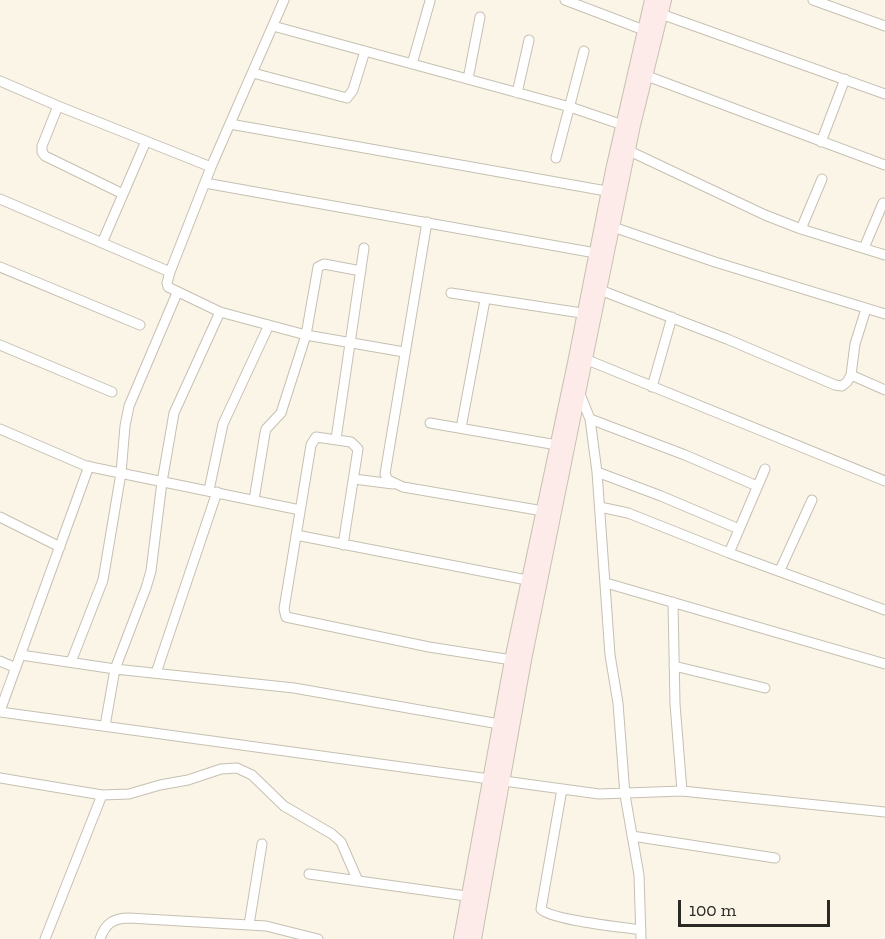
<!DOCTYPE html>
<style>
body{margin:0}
#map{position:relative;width:885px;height:939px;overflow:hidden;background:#faf5e6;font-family:"Zilla Slab",serif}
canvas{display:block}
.scale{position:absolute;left:678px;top:900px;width:152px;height:27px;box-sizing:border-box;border:3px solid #2b2924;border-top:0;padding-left:8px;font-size:18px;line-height:21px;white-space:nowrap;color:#2b2924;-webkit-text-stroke:4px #faf5e6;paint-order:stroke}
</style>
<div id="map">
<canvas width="885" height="939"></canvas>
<div class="scale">100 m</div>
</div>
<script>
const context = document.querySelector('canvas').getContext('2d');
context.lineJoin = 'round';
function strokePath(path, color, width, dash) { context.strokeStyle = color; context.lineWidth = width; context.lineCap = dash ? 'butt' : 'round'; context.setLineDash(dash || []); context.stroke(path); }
const minor = new Path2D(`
 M284 0 211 167 170 272 167 283 168 287 220 312 306 335 404 352
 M565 0 649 32
 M813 0 885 26
 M661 14 885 94
 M273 26 570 107 623 125
 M412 64 430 1
 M253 73 347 98 353 90 365 51
 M647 76 885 165
 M468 79 480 17
 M0 81 58 106 211 167
 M517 93 529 40
 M58 106 42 146V152L45 156 123 194
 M230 124 612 192
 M821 142 845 79
 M623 148 765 215 801 229 885 255
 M556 158 584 51
 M205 183 601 254
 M0 199 170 272
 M427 222 385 474 388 480 403 487 549 512
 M613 227 715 262 885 314
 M801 229 822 179
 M102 243 146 141
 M864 248 883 203
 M0 267 140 325
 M600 290 727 339 835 385 842 386 847 382 851 375 855 344 866 309
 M451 293 588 314
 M0 345 112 392
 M585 359 885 481
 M851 375 885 390
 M652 387 672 317
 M578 389 590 419 597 472 610 655 618 703 625 795 639 875 641 939
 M590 419 685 455 757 486
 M430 423 557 445
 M461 428 485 300
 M0 429 86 466 300 510
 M336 439 364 248
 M597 472 661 496 739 529
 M354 479 393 484
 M209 490 223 424 269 325
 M254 500 265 433 266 429 281 413 306 335 318 267 324 264 361 271
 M600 507 628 513 729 553 885 610
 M0 517 60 547
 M296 535 532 581
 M343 545 358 449 351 442 316 437 311 445 284 609 286 617 429 647 512 660
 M729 553 765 469
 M780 570 812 500
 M606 583 885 664
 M673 602 675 704 682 791
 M21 655 115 669 294 688 505 725
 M0 661 16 668
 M71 662 103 580 121 473 125 426 129 406 177 293
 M674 666 765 688
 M156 673 217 492
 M0 711 89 466
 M0 712 599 794 682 791 885 812
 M105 726 115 669 146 588 151 571 162 482 174 413 220 312
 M0 778 102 795 129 794 160 785 188 780 221 769 237 768 252 775 284 806 332 834 341 842 358 881
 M562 789 541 909C550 920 623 927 641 930
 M632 836 775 858
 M309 874 473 897
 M249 925 262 844
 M45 939 102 795
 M100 939C105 924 113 918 129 918L266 926 318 939`);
const secondary = new Path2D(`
 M461 939 512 660 575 363 613 170 652 0
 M474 939 524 660 585 359 633 125 664 0`);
strokePath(minor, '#c6c0b2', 11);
strokePath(secondary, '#c6c0b2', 16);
strokePath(minor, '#fff', 9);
strokePath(secondary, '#fcebe8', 14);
</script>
